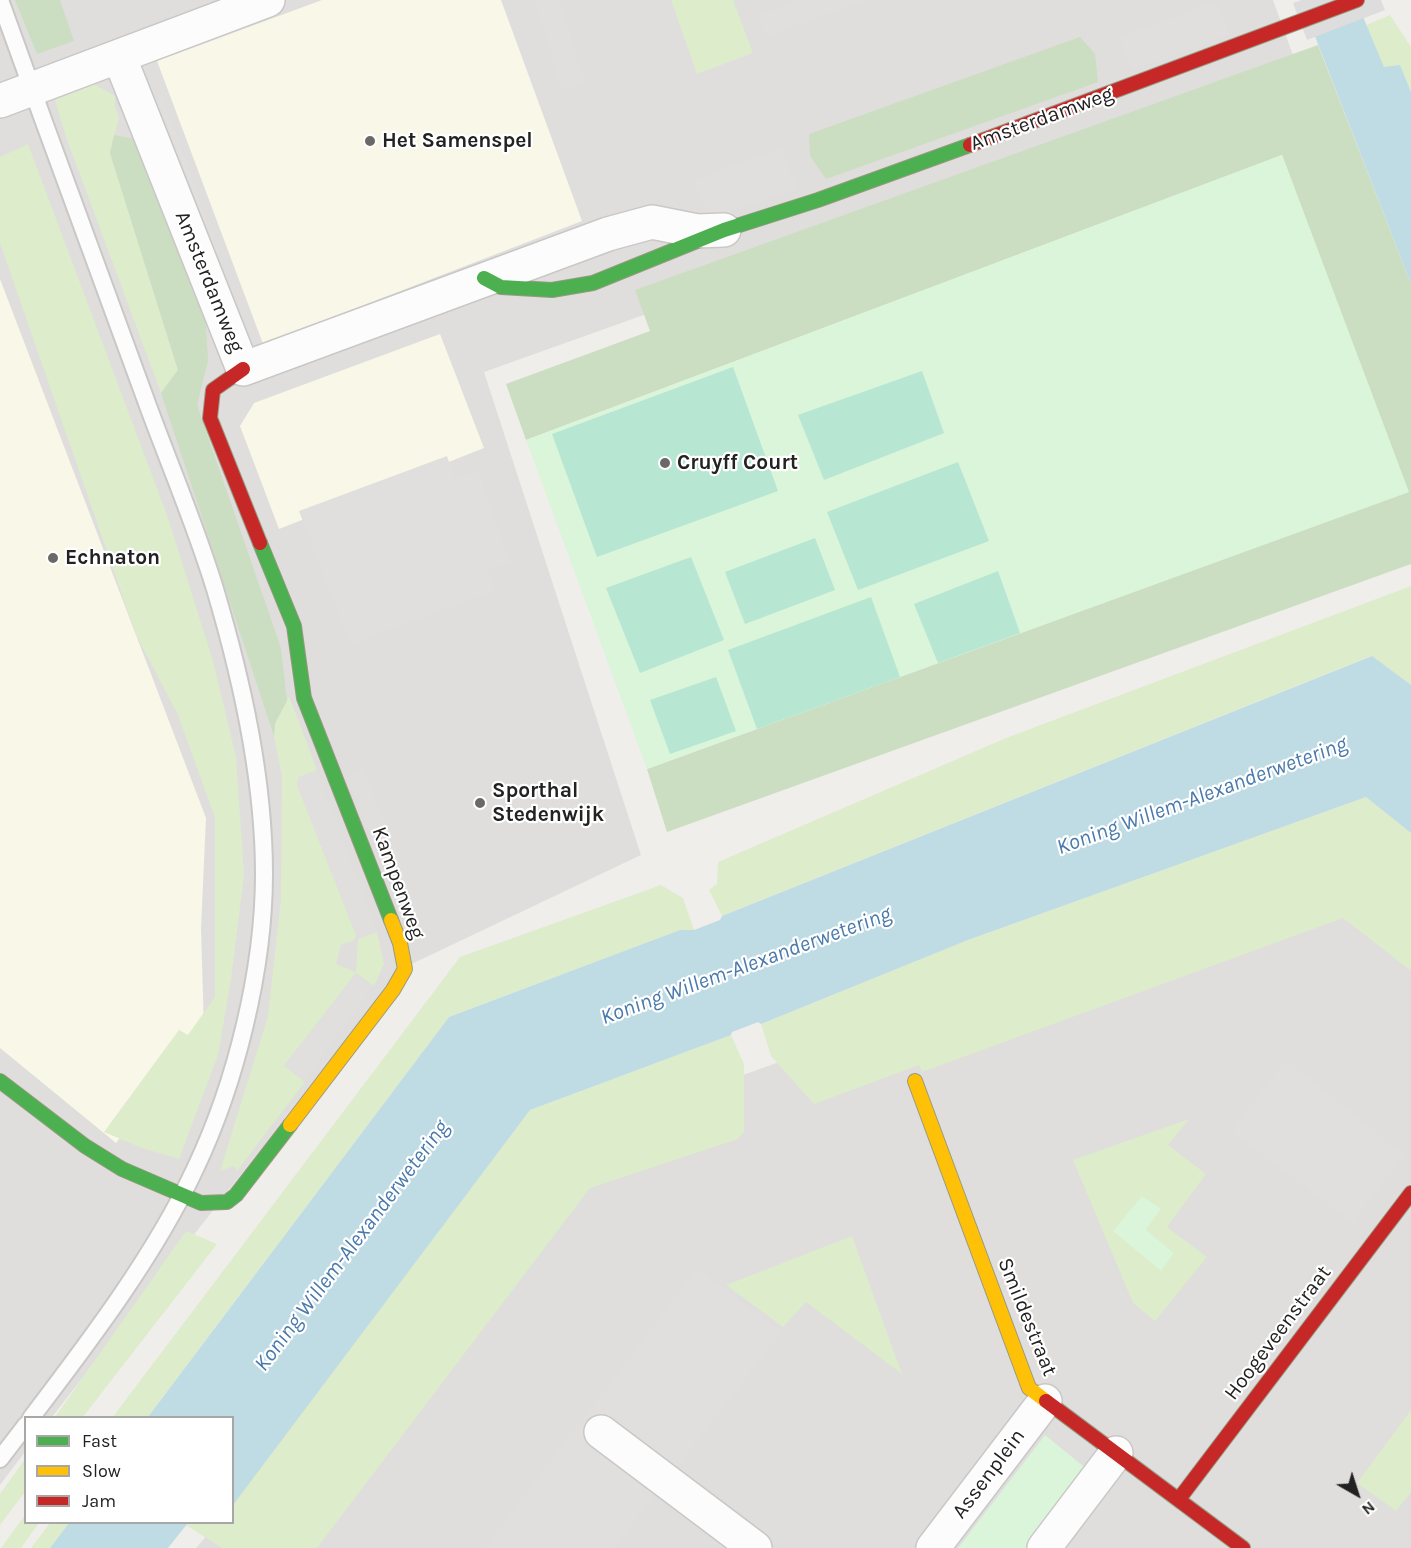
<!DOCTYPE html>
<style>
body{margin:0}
#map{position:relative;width:1411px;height:1548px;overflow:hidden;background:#f0eeeb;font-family:Karla,sans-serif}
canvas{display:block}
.legend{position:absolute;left:24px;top:1416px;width:210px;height:108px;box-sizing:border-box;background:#fff;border:2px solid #a7a7a7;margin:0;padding:8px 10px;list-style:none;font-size:18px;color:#222}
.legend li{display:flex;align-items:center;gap:12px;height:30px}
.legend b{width:30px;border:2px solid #a7a7a7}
.north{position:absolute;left:1327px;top:1464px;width:60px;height:60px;-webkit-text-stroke:4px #fff;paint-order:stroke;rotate:141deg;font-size:16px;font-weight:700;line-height:24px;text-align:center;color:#222}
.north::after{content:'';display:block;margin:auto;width:21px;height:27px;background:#222;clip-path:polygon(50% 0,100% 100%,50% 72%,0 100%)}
</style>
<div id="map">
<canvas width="1411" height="1548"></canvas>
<ul class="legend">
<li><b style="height:8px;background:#4caf50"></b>Fast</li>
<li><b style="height:8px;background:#ffc107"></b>Slow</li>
<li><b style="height:8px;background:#c62828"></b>Jam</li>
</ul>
<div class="north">N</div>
</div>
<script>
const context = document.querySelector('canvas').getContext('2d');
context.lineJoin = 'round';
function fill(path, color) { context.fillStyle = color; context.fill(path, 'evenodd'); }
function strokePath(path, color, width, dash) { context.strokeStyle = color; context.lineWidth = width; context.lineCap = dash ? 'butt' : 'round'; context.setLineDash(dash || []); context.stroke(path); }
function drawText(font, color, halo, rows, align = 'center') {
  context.font = font + ' Karla,sans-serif'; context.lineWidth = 4.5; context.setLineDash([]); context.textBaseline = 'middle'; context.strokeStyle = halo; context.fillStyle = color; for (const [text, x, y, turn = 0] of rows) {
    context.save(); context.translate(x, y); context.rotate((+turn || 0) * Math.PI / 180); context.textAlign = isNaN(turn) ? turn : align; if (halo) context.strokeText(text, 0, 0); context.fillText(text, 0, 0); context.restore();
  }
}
const residential = new Path2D(`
 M0 0H1273L1302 80 484 372 641 855 401 969 52 1417 26 1418 25 1452 0 1485Z
 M1346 858 1411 908V1548H196L218 1523 232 1522 554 1143Z`);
const education = new Path2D(`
 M322 0H501L582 221 263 344 157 61Z
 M0 279 206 818 201 928 204 1030 116 1143 0 1048Z
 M440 334 484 448 279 529 240 426 254 403Z`);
const grass = new Path2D(`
 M671 0H733L753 53 697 74Z
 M1390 15 1411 47V92L1400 66 1384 68 1366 25Z
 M94 84 115 96V107L119 117 110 153 178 370 161 393 66 137 55 100Z
 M28 144 167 515 213 661 236 757 244 875 231 979 218 1055 179 1159 142 1148 104 1132 179 1030 188 1035 215 997V818L178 715 136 635 0 243V157Z
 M1411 586V685L1371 656 722 916 709 890 717 884 718 862 1006 738Z
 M289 696 317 770 297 785 356 935 354 940 341 945 336 964 356 972 358 939 377 932 384 964 374 986 356 973 284 1066 305 1082 237 1171 234 1166 220 1171 268 1016 281 900 282 776 274 736 275 724Z
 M1366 797 1411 833V971L1343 918 922 1072 919 1065 814 1104 771 1056 761 1024 968 940Z
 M661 885 683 898 694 930H680L449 1017 148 1417 112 1418 460 957Z
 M731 1035 744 1064V1132L738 1139 590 1188 317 1548H222L186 1525 188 1523 232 1522 233 1504 530 1110Z
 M1189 1119 1168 1145 1206 1174 1167 1227 1207 1257 1155 1321 1133 1303 1073 1160Z
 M186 1231 217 1244 83 1417H55Z
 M852 1236 902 1374 806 1302 783 1327 726 1285Z
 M1411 1410V1492L1396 1511 1357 1483Z
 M25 1459V1492L0 1525V1494Z
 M25 1515 26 1522 39 1523 21 1548H1Z
 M50 1523H69L50 1548H31Z`);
const forest = new Path2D(`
 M15 0H60L74 41 37 54Z
 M1080 37 1095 54 1098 82 826 179 810 156 809 134Z
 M1318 45 1411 284V564L667 832 647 769 1408 492 1282 155 526 440 506 384 650 331 635 290Z
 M114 135 135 139 205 310 208 361 197 405 281 648 287 701 275 723 274 736 161 393 178 370 110 153Z`);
const park = new Path2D(`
 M1282 155 1409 492 647 769 526 440Z
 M1142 1196 1161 1209 1146 1230 1174 1253 1161 1271 1113 1231Z
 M1045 1435 1093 1474 1035 1548H958Z`);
const pitch = new Path2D(`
 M733 367 778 491 597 557 552 434Z
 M922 371 944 433 824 480 798 415Z
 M958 462 989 541 858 590 827 512Z
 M815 538 835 590 745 624 725 572Z
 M691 557 724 640 640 673 606 588Z
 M998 571 1020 633 938 663 914 604Z
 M871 597 900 677 757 729 728 650Z
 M716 677 736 731 670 754 650 700Z`);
const parking = new Path2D(`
 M534 0H559L585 83 562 90Z
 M798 0H865L766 37 756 16Z
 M1217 1 1229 34 1132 71 1119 38Z
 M163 98 235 298 227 301 155 101Z
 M781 148 797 188 709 220 694 180Z
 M447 456 454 477 477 471 510 562 488 571 495 591 350 644 299 511Z
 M364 768 419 913 401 921 347 774Z
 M317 770 377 932 358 939 297 785 298 777Z
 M356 973 374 986 305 1082 284 1066Z
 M1286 1060 1405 1155 1352 1223 1231 1131Z
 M697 1268 782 1332 614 1548H484Z`);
const water = new Path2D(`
 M1301 0H1356L1384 67 1400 65 1411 92V284Z
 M1372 656 1411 685V833L1366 797 968 940 761 1024 758 1022 732 1032 731 1035 530 1110 233 1505 232 1418 148 1417 449 1017 680 930H694L720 920 722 916Z
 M69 1523V1522L188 1523 168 1548H50Z`);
const pier = new Path2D(`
 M1302 0H1381L1385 10 1307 40 1293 3Z`);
const lane = new Path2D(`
 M0 0C47 132 96 263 144 395 167 459 195 523 215 589 242 680 264 778 264 874 264 969 236 1083 195 1169 155 1255 89 1342 31 1418
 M0 1459 26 1425`);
const street = new Path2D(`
 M119 56 243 369 608 234 652 222 697 231 724 230
 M0 101 268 0
 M601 1432 755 1548
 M933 1548 1045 1401
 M1044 1548 1116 1453`);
const fast = new Path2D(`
 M484 278 501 287 552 290 593 283 724 230 818 200 970 145
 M260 543 294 626 304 698 391 920
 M0 1081 85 1146 122 1169 201 1203 227 1202 236 1195 290 1125`);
const slow = new Path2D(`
 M915 1081 1029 1388 1046 1401
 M290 1125 393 990 405 969 400 943 391 920`);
const jam = new Path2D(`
 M970 145 1357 0
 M243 369 213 390 210 418 260 543
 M1046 1401 1243 1548
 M1179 1499 1411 1193`);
const markers = [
 [370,141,6,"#6a6968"],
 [665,463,6,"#6a6968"],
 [53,558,6,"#6a6968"],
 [480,803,6,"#6a6968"]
];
const streetNames = [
 ["Amsterdamweg",1042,119,-20],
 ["Amsterdamweg",209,282,68],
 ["Kampenweg",398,883,70],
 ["Smildestraat",1027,1317,68],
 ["Hoogeveenstraat",1278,1333,-53],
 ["Assenplein",989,1474,-53]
];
const poiNames = [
 ["Het Samenspel",382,141],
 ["Cruyff Court",677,463],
 ["Echnaton",65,558],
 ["Sporthal",492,791],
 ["Stedenwijk",492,815]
];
const waterNames = [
 ["Koning Willem-Alexanderwetering",1202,796,-20],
 ["Koning Willem-Alexanderwetering",746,966,-20],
 ["Koning Willem-Alexanderwetering",352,1246,-53]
];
fill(residential, '#dfdedc');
fill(education, '#f8f7e8');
fill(grass, '#ddeccb');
fill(forest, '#cbdec1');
fill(park, '#daf5da');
fill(pitch, '#b7e6d2');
fill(parking, '#e0dfde');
fill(water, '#bfdbe3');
fill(pier, '#dedddd');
strokePath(lane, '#c9c8c7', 20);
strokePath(street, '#c9c8c7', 36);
strokePath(fast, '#999a82', 16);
strokePath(slow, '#999a82', 16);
strokePath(jam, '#999a82', 16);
strokePath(lane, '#fdfcfc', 16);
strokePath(street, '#fdfcfc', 33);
strokePath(fast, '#4caf50', 14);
strokePath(slow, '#ffc107', 14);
strokePath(jam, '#c62828', 14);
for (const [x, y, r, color] of markers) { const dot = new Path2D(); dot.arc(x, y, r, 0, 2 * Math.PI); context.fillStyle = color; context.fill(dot); strokePath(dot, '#fff', 2); }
drawText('21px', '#222', '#fff', streetNames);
drawText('bold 21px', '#222', '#fff', poiNames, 'left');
drawText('italic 22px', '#4a7aab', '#fff', waterNames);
</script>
